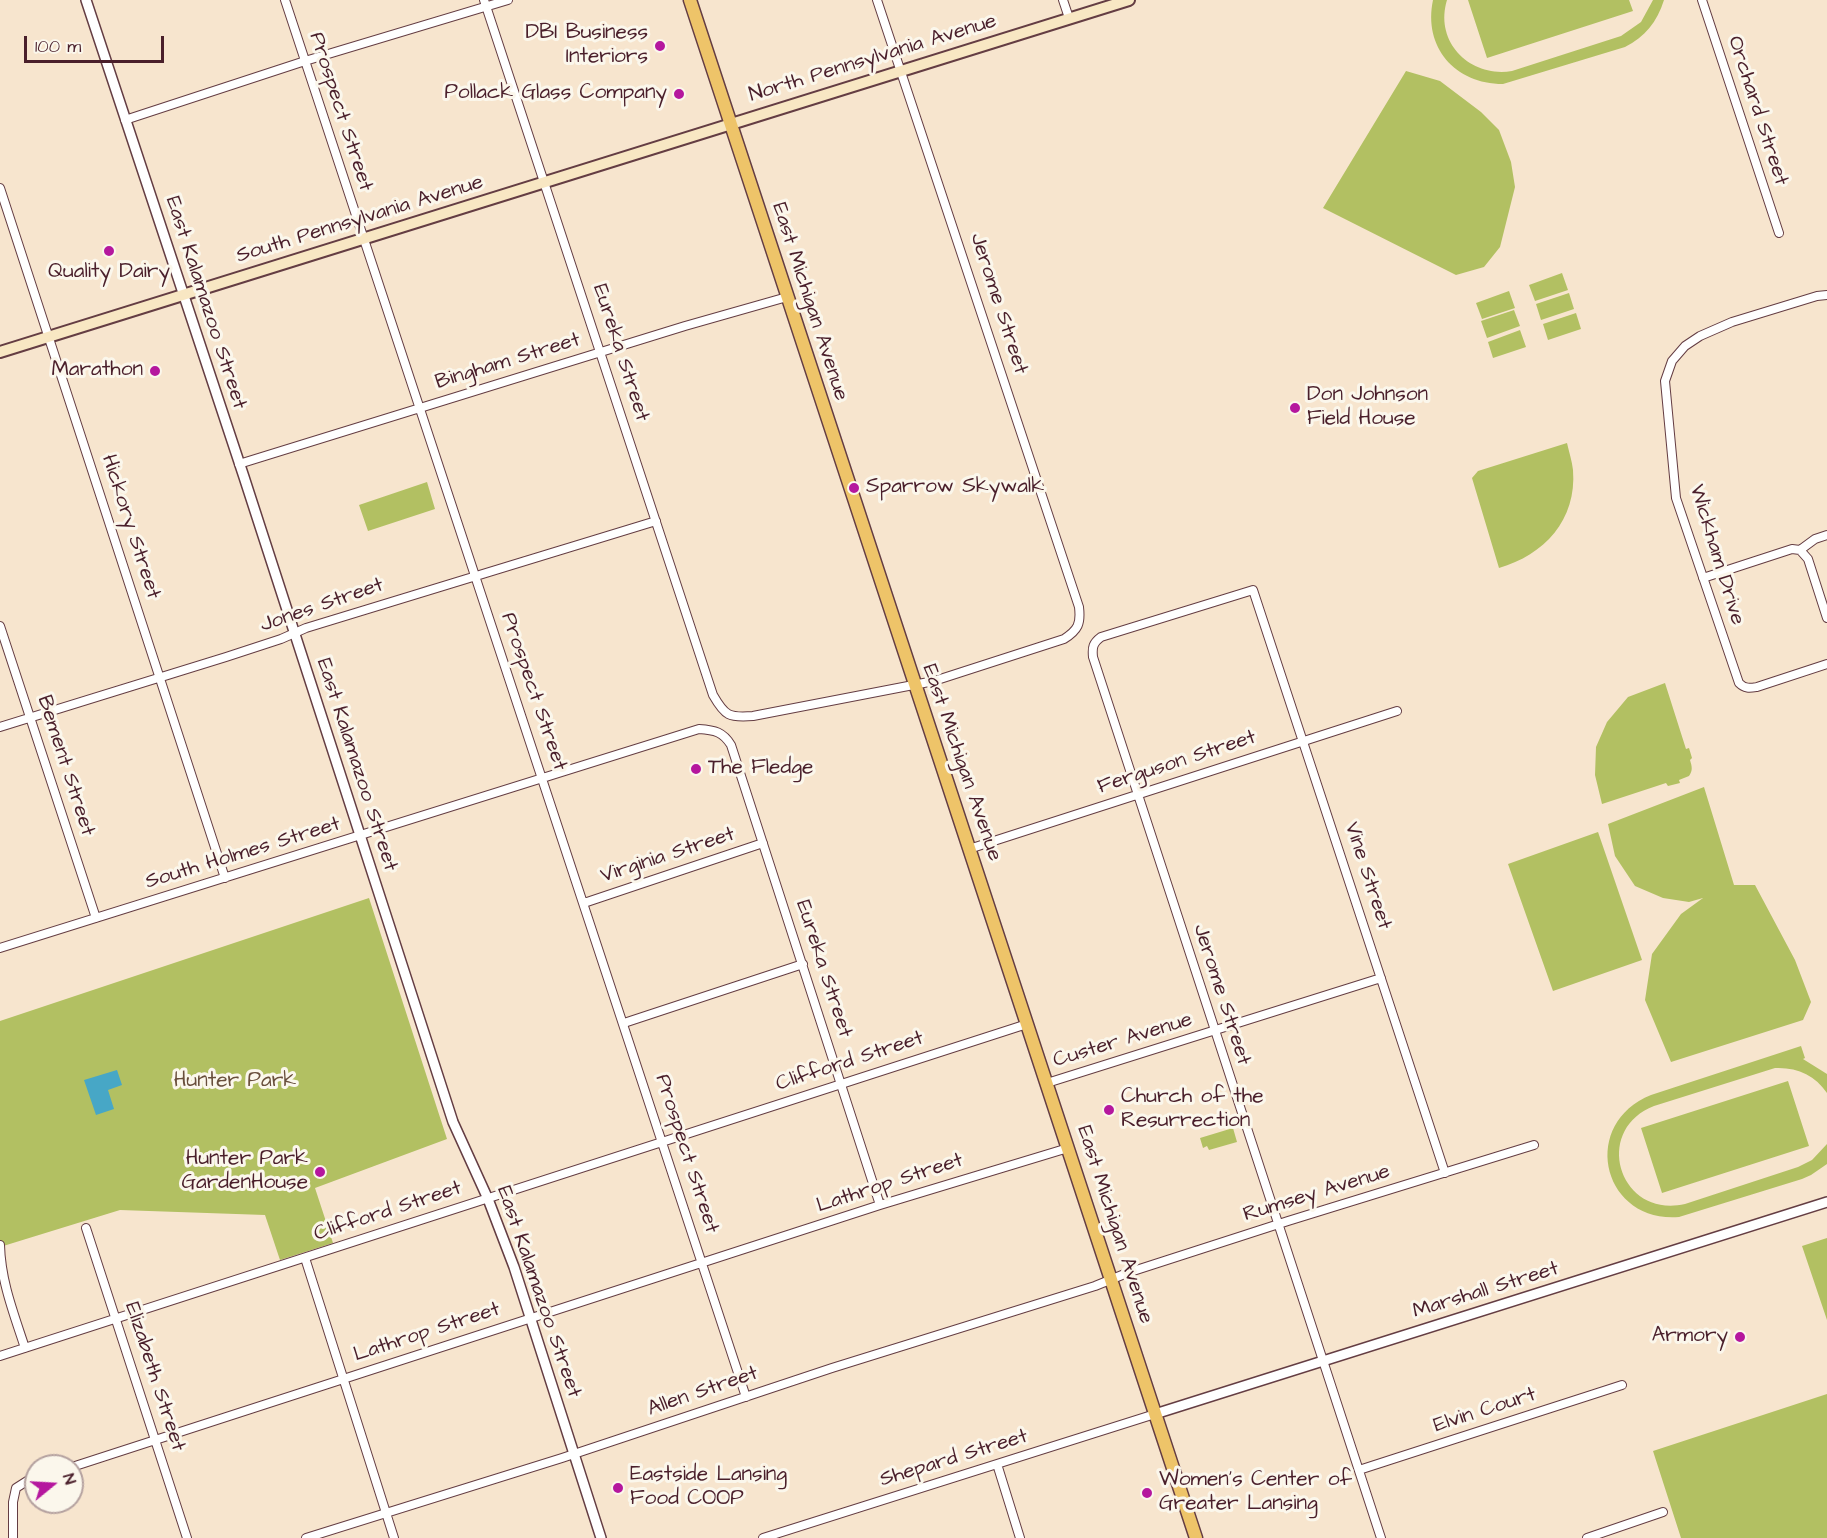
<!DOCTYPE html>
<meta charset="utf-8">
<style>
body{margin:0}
#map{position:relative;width:1827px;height:1538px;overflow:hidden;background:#f7e5ce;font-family:"Architects Daughter",sans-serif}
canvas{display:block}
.north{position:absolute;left:24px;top:1454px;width:60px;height:60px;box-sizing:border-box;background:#fbf7ec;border:2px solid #b4a19f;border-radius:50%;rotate:72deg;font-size:16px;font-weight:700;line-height:24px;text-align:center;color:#4a1f2b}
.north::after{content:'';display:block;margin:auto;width:21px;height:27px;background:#b5179e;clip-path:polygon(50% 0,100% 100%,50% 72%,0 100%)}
.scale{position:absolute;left:24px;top:36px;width:140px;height:27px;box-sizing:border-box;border:3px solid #4a1f2b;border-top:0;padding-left:8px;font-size:18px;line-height:21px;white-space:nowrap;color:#4a1f2b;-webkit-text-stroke:4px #fbf7ec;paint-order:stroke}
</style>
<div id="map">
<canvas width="1827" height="1538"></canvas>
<div class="north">N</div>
<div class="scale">100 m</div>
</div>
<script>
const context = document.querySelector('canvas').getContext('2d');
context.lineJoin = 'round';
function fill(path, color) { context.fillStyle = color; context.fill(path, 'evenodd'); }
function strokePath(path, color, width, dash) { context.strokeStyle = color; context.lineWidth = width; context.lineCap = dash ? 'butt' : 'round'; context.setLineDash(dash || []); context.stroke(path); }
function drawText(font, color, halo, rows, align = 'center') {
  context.font = font + ' "Architects Daughter",sans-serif'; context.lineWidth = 6; context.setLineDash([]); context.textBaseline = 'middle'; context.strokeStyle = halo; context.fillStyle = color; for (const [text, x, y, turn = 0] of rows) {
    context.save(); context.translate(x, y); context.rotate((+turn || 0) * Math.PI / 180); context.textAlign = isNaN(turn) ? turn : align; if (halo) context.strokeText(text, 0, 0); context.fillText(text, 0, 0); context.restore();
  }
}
const green = new Path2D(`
 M1433 0H1447C1434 42 1470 78 1512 71L1621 36 1641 22 1653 0H1664C1657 22 1645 37 1625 47L1503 84C1455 84 1423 47 1433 0Z
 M1468 0H1629L1633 11 1487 58Z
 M1406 71 1440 81 1481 112 1499 130 1511 162 1515 187 1500 247 1484 267 1456 275 1323 208Z
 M1562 273 1568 290 1535 301 1529 285Z
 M1509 291 1515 308 1482 319 1476 303Z
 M1569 293 1574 309 1541 320 1536 304Z
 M1514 310 1520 326 1487 338 1481 321Z
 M1576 313 1581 329 1548 340 1543 324Z
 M1520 330 1526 347 1493 358 1488 342Z
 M1567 443C1569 452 1572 461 1573 470 1577 520 1544 555 1499 568L1472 478 1478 471Z
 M427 482 435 509 368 531 359 505Z
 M1665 683 1686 749 1689 748 1692 758 1690 760C1692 767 1693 770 1689 776L1679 780 1680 783 1668 786 1666 783 1602 804 1595 775 1596 747 1607 722 1628 697Z
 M1704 787 1734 885H1755L1795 960 1811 1002 1803 1020 1671 1062 1645 1000 1652 954 1681 914 1703 898 1689 902 1663 898 1635 886 1615 856 1608 824Z
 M1598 832 1642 960 1553 991 1508 864Z
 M369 898 447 1139 315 1188 333 1243 280 1260 265 1215 120 1210 0 1247V1021Z
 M1801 1046 1805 1058 1803 1059 1827 1074V1093C1815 1075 1797 1067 1775 1068L1654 1106C1592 1130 1619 1219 1685 1204L1798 1167 1812 1160 1827 1144V1164L1811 1175 1802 1179 1679 1217C1602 1223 1579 1124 1651 1095Z
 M1788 1081 1809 1146 1662 1193 1641 1128Z
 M1233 1128 1237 1142 1209 1150 1207 1146 1203 1148 1200 1138Z
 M1827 1238V1320L1802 1246Z
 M1827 1394V1538H1681L1653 1451Z`);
const water = new Path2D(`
 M117 1070 122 1085 108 1090 114 1109 96 1115 84 1080Z`);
const minor = new Path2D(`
 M285 0 746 1397
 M484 0 713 695C725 716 729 718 753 716L934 681 1064 639C1078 630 1081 624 1079 607L877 0
 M1063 0 1069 18
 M1702 0 1779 233
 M125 120 305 61 508 0
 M0 188 225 878
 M1827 295 1817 296 1732 322 1700 336 1685 346 1672 361 1665 381 1676 498 1739 683C1745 689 1750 688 1757 687L1827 664
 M239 464 685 326 787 297
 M1800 550 1808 559 1827 618
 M1800 550 1815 539 1827 535
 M1703 578 1792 549 1800 550
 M0 626 96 918
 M0 727 226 657 281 639 306 628 656 521
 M969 849 1397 711
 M584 903 763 843
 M0 948 699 729C715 730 723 732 731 745L880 1205
 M624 1023 803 964
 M1047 1083 1381 978
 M86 1228 187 1538
 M0 1245C1 1282 14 1314 25 1348
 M305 1258 394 1538
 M0 1356 1027 1024
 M997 1464 1020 1538
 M72 1467 880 1205 1068 1148
 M1359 1470 1622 1385
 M13 1538V1502L16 1488 27 1481 36 1478
 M306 1538 562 1458 832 1368 1095 1286 1127 1273 1288 1221 1534 1145
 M763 1538 1155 1414
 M1381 1538 1093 657C1092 647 1093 643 1101 637L1253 590 1445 1173
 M1587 1538 1663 1512`);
const tertiary = new Path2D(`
 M86 0 244 477 453 1122 488 1199 514 1267 601 1538
 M1155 1414 1827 1202`);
const secondary = new Path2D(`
 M0 352 1129 0`);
const primary = new Path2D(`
 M690 0C857 513 1028 1025 1196 1538`);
const markers = [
 [660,46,6,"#b5179e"],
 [679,94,6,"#b5179e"],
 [109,251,6,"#b5179e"],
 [155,371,6,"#b5179e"],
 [1295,408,6,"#b5179e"],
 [854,488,6,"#b5179e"],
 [696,769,6,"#b5179e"],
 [1109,1110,6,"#b5179e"],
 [320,1172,6,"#b5179e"],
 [1740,1337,6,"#b5179e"],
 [618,1488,6,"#b5179e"],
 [1147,1493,6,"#b5179e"]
];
const poiNames = [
 ["DBI Business",648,34,"right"],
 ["Interiors",648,58,"right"],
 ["Pollack Glass Company",667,94,"right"],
 ["Quality Dairy",109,273,"center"],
 ["Marathon",143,371,"right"],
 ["Don Johnson",1307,396],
 ["Field House",1307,420],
 ["Sparrow Skywalk",866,488],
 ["The Fledge",708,769],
 ["Church of the",1121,1098],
 ["Resurrection",1121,1122],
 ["Hunter Park",308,1160,"right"],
 ["GardenHouse",308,1184,"right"],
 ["Armory",1728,1337,"right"],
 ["Eastside Lansing",630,1476],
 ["Food COOP",630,1500],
 ["Women’s Center of",1159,1481],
 ["Greater Lansing",1159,1505]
];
const streetNames = [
 ["North Pennsylvania Avenue",873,59,-17],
 ["Orchard Street",1757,111,72],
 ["Prospect Street",340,112,72],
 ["South Pennsylvania Avenue",360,220,-17],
 ["East Michigan Avenue",809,302,72],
 ["East Kalamazoo Street",205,303,72],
 ["Jerome Street",998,304,72],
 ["Eureka Street",620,353,72],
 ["Bingham Street",508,362,-17],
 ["Hickory Street",130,527,72],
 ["Wickham Drive",1716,555,73],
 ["Jones Street",322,606,-19],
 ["Prospect Street",533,692,71],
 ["East Michigan Avenue",961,763,71],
 ["Ferguson Street",1177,763,-18],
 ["East Kalamazoo Street",356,765,72],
 ["Bement Street",65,766,72],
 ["South Holmes Street",243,854,-17],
 ["Virginia Street",668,856,-18],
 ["Vine Street",1367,876,72],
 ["Eureka Street",823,969,72],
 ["Jerome Street",1221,995,72],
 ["Custer Avenue",1123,1041,-17],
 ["Clifford Street",850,1062,-18],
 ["Prospect Street",686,1154,72],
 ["Lathrop Street",890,1184,-18],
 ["Rumsey Avenue",1317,1194,-17],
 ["Clifford Street",388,1212,-18],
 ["East Michigan Avenue",1114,1225,72],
 ["Marshall Street",1486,1291,-17],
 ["East Kalamazoo Street",538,1292,71],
 ["Lathrop Street",427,1333,-18],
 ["Elizabeth Street",154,1377,72],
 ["Allen Street",703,1392,-19],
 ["Elvin Court",1485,1411,-18],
 ["Shepard Street",954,1459,-17]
];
const parkNames = [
 ["Hunter Park",235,1082]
];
fill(green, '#b2c062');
fill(water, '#47a7c6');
strokePath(minor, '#643d43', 10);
strokePath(tertiary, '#643d43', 12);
strokePath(secondary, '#643d43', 14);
strokePath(primary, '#643d43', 15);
strokePath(minor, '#fff', 8);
strokePath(tertiary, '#fff', 9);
strokePath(secondary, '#f8e7c3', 10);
strokePath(primary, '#eec469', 12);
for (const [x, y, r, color] of markers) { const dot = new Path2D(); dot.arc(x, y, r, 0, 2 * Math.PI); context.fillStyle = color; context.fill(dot); strokePath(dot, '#fbf7ec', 2); }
drawText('21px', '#4a1f2b', '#fbf7ec', poiNames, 'left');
drawText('21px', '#4a1f2b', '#fbf7ec', streetNames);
drawText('21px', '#694f3c', '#fbf7ec', parkNames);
</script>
